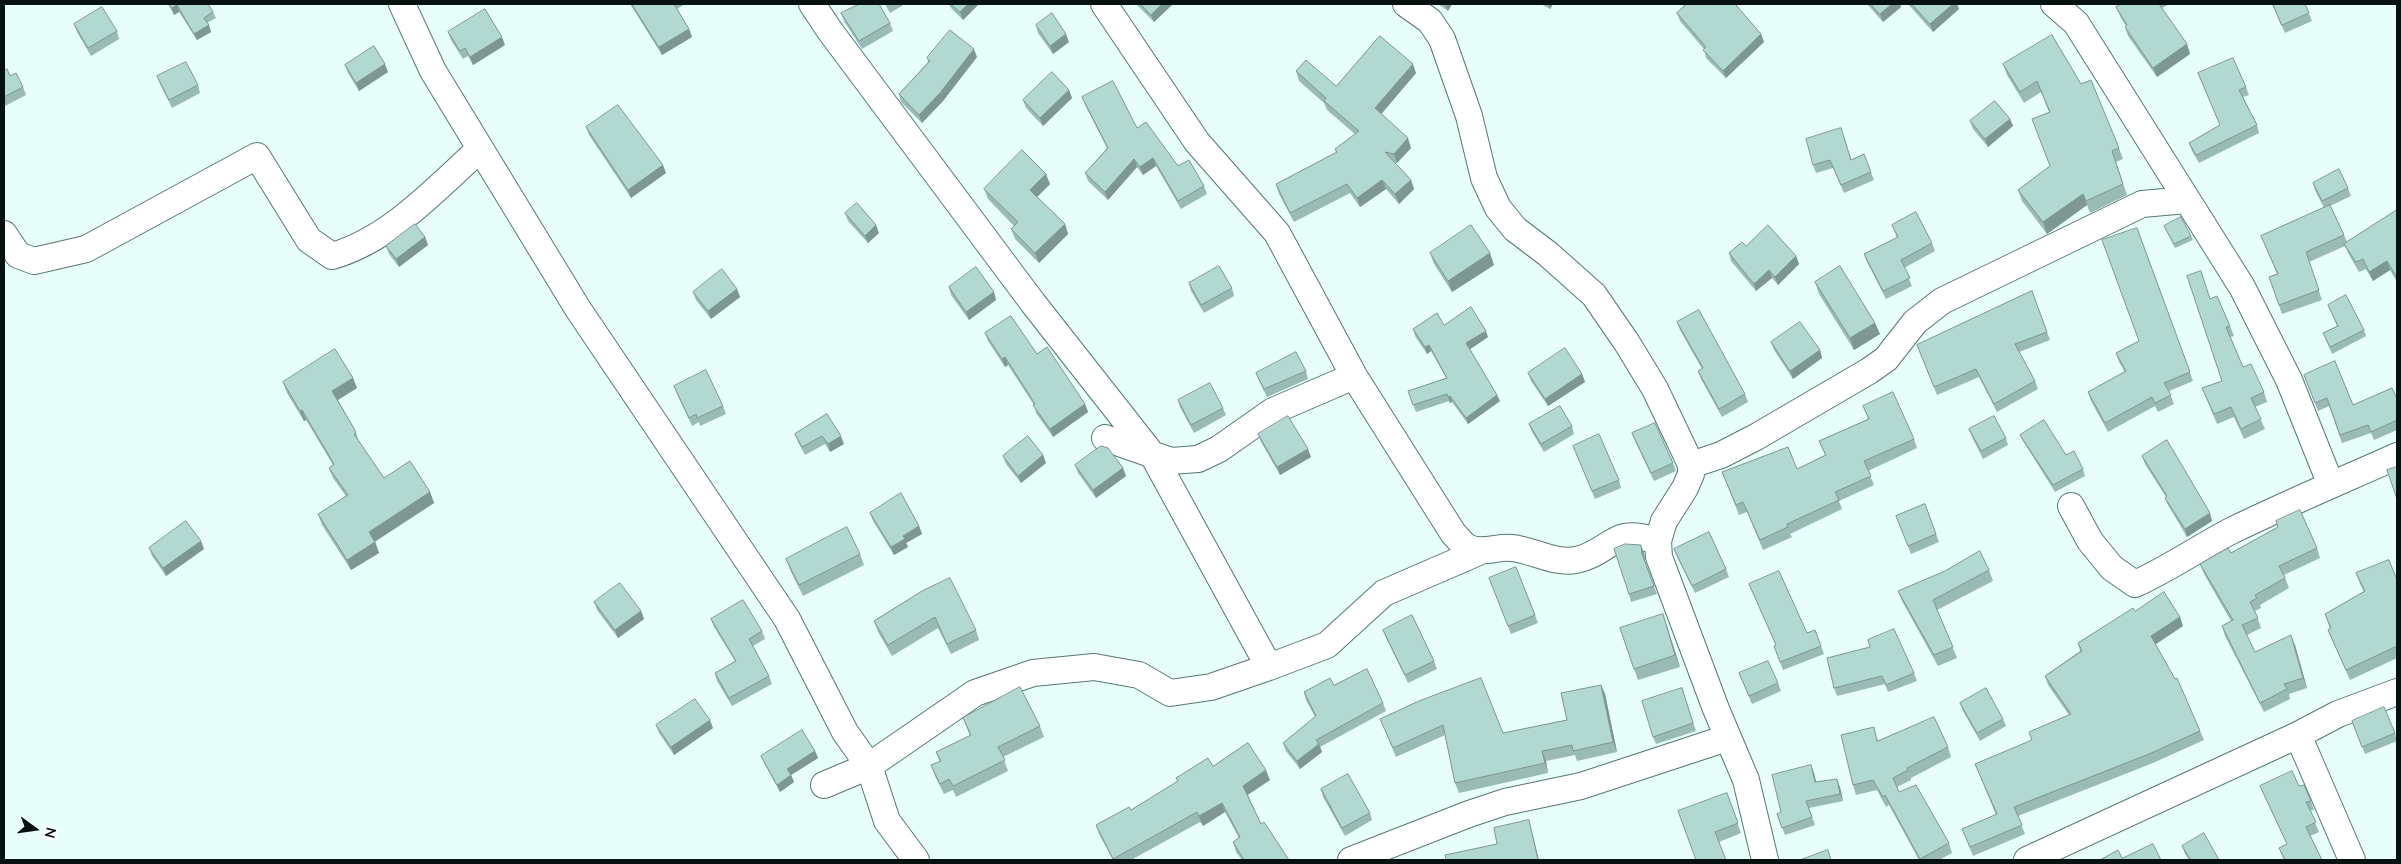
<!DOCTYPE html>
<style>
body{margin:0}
#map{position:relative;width:2401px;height:864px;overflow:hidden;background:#e7fefa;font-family:"Nunito Sans",sans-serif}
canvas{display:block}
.frame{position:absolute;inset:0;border:5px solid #051210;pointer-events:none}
.north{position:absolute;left:10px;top:804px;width:50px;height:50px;-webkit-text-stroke:4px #fff;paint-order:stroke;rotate:104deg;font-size:14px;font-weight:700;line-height:20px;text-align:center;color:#051210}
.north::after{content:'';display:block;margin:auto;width:18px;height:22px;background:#051210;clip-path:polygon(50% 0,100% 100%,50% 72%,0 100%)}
</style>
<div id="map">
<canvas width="2401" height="864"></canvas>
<div class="frame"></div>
<div class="north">N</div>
</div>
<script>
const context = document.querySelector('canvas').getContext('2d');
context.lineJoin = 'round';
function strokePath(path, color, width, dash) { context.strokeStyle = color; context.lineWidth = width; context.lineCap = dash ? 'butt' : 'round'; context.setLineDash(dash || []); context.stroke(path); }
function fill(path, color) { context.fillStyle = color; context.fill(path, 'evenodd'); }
const minor = new Path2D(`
 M402 4 433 71 578 309 787 619 845 732 869 766 975 693 1033 673 1094 667 1139 675 1170 693 1211 687 1269 667 1327 645 1384 593 1481 551
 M812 4 830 31 1033 303 1154 457 1269 667
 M1104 4 1197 142 1277 233 1354 376 1453 533C1457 537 1462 544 1467 547 1481 555 1497 546 1512 548 1533 550 1554 564 1576 560 1597 556 1609 541 1624 537 1636 535 1647 538 1658 541
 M1406 4 1430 21 1442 39 1469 116 1484 178 1498 208 1515 229 1548 254 1594 295 1627 343 1655 389 1685 452 1691 465V474L1685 488 1664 521 1658 541 1659 557 1716 709 1746 780 1765 860
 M2054 4 2076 23 2242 287 2289 380 2331 485
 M4 234 18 255 34 261 86 249 257 156 309 240 332 256C391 239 435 189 480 149
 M1105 438 1171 461 1198 459 1219 449 1273 411 1354 376
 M1691 465 1721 455 1756 437 1869 371 1886 359 1915 322 1942 301 2142 204 2187 200
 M2071 506 2090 541 2112 568 2135 584C2168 569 2197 549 2229 532 2284 505 2341 481 2397 456
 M2298 735 2352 860
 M824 785 869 766 887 821 916 860
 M1351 860 1469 814 1505 802 1581 786 1727 738
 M2027 860 2298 735 2338 714 2397 692`);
const wall = new Path2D(`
 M168 4H198L213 12 216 18 207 23 211 32 197 40 179 12 174 15Z
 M630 4H685L677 9 689 29 692 37 662 55Z
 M885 4H905L890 13Z
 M949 4H979L963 20 951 8Z
 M1136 4H1173L1154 22Z
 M1438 4H1452L1448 11Z
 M1541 4H1553L1550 9Z
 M1682 4H1735L1761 34 1764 42 1726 78 1706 58 1704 49 1680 21 1677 13 1684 6Z
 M1867 4H1900L1901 7 1883 22Z
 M1908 4H1957L1959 9 1933 32Z
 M2122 4H2170L2162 8 2187 44 2190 54 2157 77 2128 36 2125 27 2126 26 2120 16 2116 7Z
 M2272 4H2305L2312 21 2285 33Z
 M841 13 890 23 893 31 862 49 844 21Z
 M74 24 117 31 119 39 91 56 77 32Z
 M1036 25 1069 42 1053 54 1038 33Z
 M448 32 505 45 473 65 468 56 463 59 451 40Z
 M977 57 943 101 922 123 901 102 899 94 928 62 927 58Z
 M2003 64 2081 84 2119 148 2123 159 2116 162 2127 195 2090 213 2087 205 2047 234 2022 201 2018 190 2050 166 2049 112 2041 92 2024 103 2007 75Z
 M345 65 388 72 359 91 348 73Z
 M4 71 23 87 26 95 5 106 4 103Z
 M1296 71 1336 86 1416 73 1381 114 1411 148 1397 163H1395L1411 180 1414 189 1399 204 1386 189 1360 207 1350 193 1294 222 1279 194 1276 184 1336 153 1335 149 1355 134 1327 110 1324 103 1299 81Z
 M2198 73 2246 87 2249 95 2243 97 2257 125 2259 133 2199 163 2192 151 2189 143 2220 125Z
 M157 76 198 85 200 93 172 108 160 84Z
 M1069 90 1072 98 1043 126 1026 108 1023 100Z
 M1082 97 1137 128 1178 166 1204 186 1207 194 1181 209 1156 166 1143 175 1137 167 1108 200 1088 181 1085 173 1107 148 1085 105Z
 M2010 119 2013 126 1988 147 1973 129 1970 121Z
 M586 127 666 173 631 198 589 135Z
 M1844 136 1851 160 1864 154 1874 180 1844 193 1833 168 1816 173 1813 165Z
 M2313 183 2348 188 2351 196 2330 206 2344 235 2347 242 2397 210V282L2390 270 2373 281 2366 269 2359 272 2348 253 2345 246 2309 262 2322 300 2282 314 2269 277 2277 274 2261 236 2324 208 2315 190Z
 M1050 184 1037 197 1065 224 1068 234 1039 263 1015 239 1011 229 1014 226 988 199 984 189Z
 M845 213 879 233 868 243 848 221Z
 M1892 225 1932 243 1935 251 1904 268 1912 286 1886 299 1867 262 1864 254 1897 238Z
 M2164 226 2191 236 2193 240 2175 248Z
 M2137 228 2193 381 2169 391 2174 404 2158 412 2155 406 2108 432 2091 401 2088 392 2125 372 2119 362 2116 353 2139 341Z
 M425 237 428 245 399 267 389 254 386 246Z
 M1746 246 1796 256 1799 264 1778 285 1772 278 1756 291 1731 261 1729 253Z
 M1430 253 1494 265 1452 292 1434 264Z
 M1815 282 1875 323 1880 334 1854 350 1819 294Z
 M1189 283 1232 288 1234 296 1204 313 1191 291Z
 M949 287 994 292 996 300 969 320 951 295Z
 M737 289 740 297 711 319 696 300 693 292Z
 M2032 291 2050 340 2019 352 2035 381 2038 389 1997 412 1979 377 1937 395 1917 345Z
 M2210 299 2230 326 2234 336 2230 337 2243 367 2264 392 2267 402 2255 407 2265 429 2244 439 2234 417 2217 424 2202 388 2222 381Z
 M2328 305 2364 330 2366 336 2332 354 2323 333 2337 326Z
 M1677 322 1745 394 1748 402 1722 417 1701 379 1698 371 1702 369 1680 330Z
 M1444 325 1488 337 1470 349 1500 401 1468 424 1452 402 1450 403 1449 401 1416 412 1408 391 1446 378 1431 351 1427 354 1415 336 1413 329Z
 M985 333 1037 354 1085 404 1088 412 1053 437 1036 413 1034 405 1008 365 1005 367 988 341Z
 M1771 342 1820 350 1822 358 1793 379 1774 350Z
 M1306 371 1308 379 1267 397 1259 381 1256 373Z
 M1528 373 1582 374 1585 382 1548 406 1531 381Z
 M2304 375 2353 405 2397 399V430L2374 440 2371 433 2342 443 2329 406 2318 411Z
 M353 378 357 388 338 400 356 432 359 442 384 478 430 492 434 503 375 541 379 553 351 570 322 525 318 514 346 496 333 478 329 468 333 465 306 420 304 421 287 393 283 382Z
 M674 386 723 406 726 414 700 426 699 422 692 426 677 394Z
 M1178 400 1223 408 1226 415 1194 433 1180 407Z
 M1863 406 1914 439 1917 448 1868 471 1874 485 1839 501 1842 509 1790 534 1792 537 1763 550 1747 512 1739 515 1722 472 1797 469 1825 455 1819 441 1868 419Z
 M827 414 844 444 830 452 825 444 805 455 798 442 795 434Z
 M1529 424 1572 426 1574 434 1544 452 1532 432Z
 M1969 429 2006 438 2008 445 1983 459 1972 437Z
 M1258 434 1311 457 1280 475 1261 442Z
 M1632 434 1673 463 1676 471 1654 481 1635 441Z
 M2020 435 2066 455 2083 469 2085 476 2055 492 2023 441Z
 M1573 446 1619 480 1621 488 1595 499Z
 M1043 455 1046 463 1021 483 1006 464 1003 456Z
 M2142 456 2212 521 2187 537 2168 505 2165 498 2166 497 2145 464Z
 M1075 465 1123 468 1126 476 1096 498 1078 473Z
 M1925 504 1939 542 1911 554 1896 516Z
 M870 513 919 526 922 534 906 543 908 547 894 555 873 521Z
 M2276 521 2317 548 2320 558 2284 575 2289 588 2260 605 2261 608 2255 611 2261 628 2247 635 2255 652 2295 645 2307 688 2289 694 2290 699 2264 712 2225 636 2222 626 2231 621 2204 574 2200 564 2231 553 2278 527Z
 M149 548 204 549 166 576 152 556Z
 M1674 549 1726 569 1729 577 1695 593 1677 557Z
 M1644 553 1645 562 1657 594 1631 602 1629 594Z
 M860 554 864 565 803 596 790 570 786 559Z
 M1989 570 1993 581 1937 610 1957 658 1938 666 1902 601 1898 591Z
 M2356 573 2397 580V658L2350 680 2332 640 2328 630 2330 629 2325 614 2364 592 2360 584Z
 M1489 578 1535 615 1538 623 1511 634Z
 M1749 584 1807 633 1815 630 1824 654 1783 670 1774 646 1776 645Z
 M922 591 976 630 979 640 951 654 938 628 892 656 878 632 874 621Z
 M594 602 641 611 644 619 618 638 597 610Z
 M2135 611 2180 617 2183 626 2155 645 2200 731 2204 740 2153 763 2018 816 2025 834 1973 856 1962 829 1996 815 1975 764 2032 741 2029 732 2069 715 2048 685 2045 676 2080 651 2078 643Z
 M1663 614 1680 667 1638 680 1634 669Z
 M711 619 762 631 765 639 753 646 769 676 772 684 732 706 717 681 715 673 735 661 714 627Z
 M1383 630 1434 661 1437 669 1408 683 1386 638Z
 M1870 647 1914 673 1917 681 1888 692 1885 684 1837 696 1834 688Z
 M1739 673 1778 683 1781 691 1752 704Z
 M1334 685 1383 703 1386 711 1320 747 1322 752 1300 769 1286 751 1283 743 1315 717 1306 700 1304 692Z
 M1601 685 1605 694 1617 752 1577 761 1575 755 1546 761 1548 773 1459 793 1455 783 1445 735 1396 757 1380 719 1419 701 1503 733 1567 720Z
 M1682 688 1696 731 1656 744 1653 737Z
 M1960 703 2003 719 2006 726 1980 741 1963 711Z
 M963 718 1040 726 1044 737 1003 757 1008 771 956 797 953 790 944 794 935 776 931 765 940 762 936 752 970 736Z
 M2352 721 2395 733 2397 741 2365 754Z
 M656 725 713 728 674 755 659 733Z
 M1877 737 1878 741 1948 747 1951 757 1911 778V780L1897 787 1899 792 1949 843 1952 853 1939 860H1919L1889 805 1886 807 1877 790 1856 795 1853 785Z
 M815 751 818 758 791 775 794 782 780 792 764 763 761 756Z
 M1213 766 1270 780 1248 795 1261 824 1289 860H1242L1236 852 1233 842 1239 838 1225 812 1203 826 1200 822 1131 860H1113L1099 834 1096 825 1131 810 1178 782 1176 778Z
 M1814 773 1816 782 1840 787 1843 801 1809 808 1815 825 1785 835 1777 814 1781 812Z
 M2260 786H2299L2311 801 2314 810 2310 811 2319 832 2310 836 2322 860H2284L2279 848 2287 844 2264 795Z
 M1321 789 1370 813 1372 820 1345 836 1323 797Z
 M1727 793 1741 833 1719 842 1696 860Z
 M2182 846 2219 860H2189L2185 854Z`);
const shadedWall = new Path2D(`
 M968 4H979L963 20 960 12Z
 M1162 4H1173L1154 22 1151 15Z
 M1445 4H1452L1448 11Z
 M1549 4H1553L1550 9Z
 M1892 4H1900L1901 7 1883 22 1880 14Z
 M1953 4H1957L1959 9 1933 32 1930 24Z
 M177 5 179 12 174 15 172 8Z
 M209 25 211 32 197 40 194 34Z
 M689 29 692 37 662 55 659 47Z
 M1066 34 1069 42 1053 54 1050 46Z
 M1761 34 1764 42 1726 78 1723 71Z
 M502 37 505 45 473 65 470 57Z
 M2187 44 2190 54 2157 77 2153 68Z
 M974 49 977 57 943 101 922 123 919 115Z
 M385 64 388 72 359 91 356 83Z
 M1413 64 1416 73 1378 118 1375 108Z
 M1069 90 1072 98 1043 126 1040 118Z
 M2010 119 2013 126 1988 147 1985 139Z
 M1408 138 1411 148 1397 163 1394 154Z
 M1153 158 1156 166 1143 175 1140 167Z
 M1134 159 1137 167 1108 200 1105 192Z
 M663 165 666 173 631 198 628 190Z
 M1046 174 1050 184 1034 200 1030 190Z
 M1382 180 1386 189 1360 207 1357 198Z
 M1411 180 1414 189 1399 204 1395 194Z
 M2083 194 2087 205 2047 234 2043 222Z
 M1065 224 1068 234 1039 263 1035 253Z
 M876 225 879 233 868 243 865 236Z
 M425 237 428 245 399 267 396 259Z
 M1490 253 1494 265 1452 292 1448 281Z
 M1796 256 1799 264 1778 285 1775 277Z
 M2387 261 2390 270 2373 281 2369 272Z
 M1769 270 1772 278 1756 291 1754 284Z
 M737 289 740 297 711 319 708 311Z
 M994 292 996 300 969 320 966 312Z
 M1875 323 1880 334 1854 350 1850 338Z
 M1486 331 1488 337 1469 350 1466 343Z
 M1429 345 1431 351 1427 354 1425 347Z
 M1820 350 1822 358 1793 379 1790 371Z
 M1005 357 1008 365 1005 367 1002 359Z
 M1582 374 1585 382 1548 406 1545 399Z
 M353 378 357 388 336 401 332 391Z
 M1497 395 1500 401 1468 424 1466 418Z
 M1450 396 1452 402 1450 403 1448 397Z
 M1085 404 1088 412 1053 437 1050 429Z
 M302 410 306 420 304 421 300 411Z
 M841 436 844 444 830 452 828 444Z
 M1308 449 1311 457 1280 475 1277 467Z
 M1043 455 1046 463 1021 483 1018 476Z
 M1123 468 1126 476 1096 498 1093 490Z
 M430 492 434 503 373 543 369 532Z
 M2210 513 2212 521 2187 537 2185 529Z
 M919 526 922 534 906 543 908 547 894 555 891 547 903 536Z
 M201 541 204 549 166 576 163 568Z
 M375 542 379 553 351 570 347 560Z
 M1641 545 1644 553 1645 562 1642 554Z
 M641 611 644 619 618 638 615 630Z
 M1663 614 1667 626 1680 667 1675 655Z
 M2180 617 2183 626 2154 645 2151 636Z
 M2291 635 2295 645 2307 688 2303 678Z
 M1601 685 1605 694 1617 752 1613 742Z
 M710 720 713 728 674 755 671 747Z
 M1319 744 1322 752 1300 769 1297 761Z
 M815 751 818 758 791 775 794 782 780 792 777 785 787 769Z
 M1542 751 1546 761 1548 773 1545 763Z
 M1811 765 1814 773 1818 790 1815 782Z
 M1266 770 1270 780 1247 795 1243 786Z
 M1837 779 1840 787 1843 801 1840 794Z
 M1222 803 1225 812 1203 826 1199 816Z
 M1529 820 1539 860H1538Z`);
const building = new Path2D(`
 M169 4H208L213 12 204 18 209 25 194 34 177 5 172 8Z
 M632 4H674L689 29 659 47Z
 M860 4H879L890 23 859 41 841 13Z
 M951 4H968L960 12Z
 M1141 4H1162L1151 15Z
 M1687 4H1735L1761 34 1723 71 1703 50 1706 47 1677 13Z
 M1871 4H1892L1880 14Z
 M1912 4H1953L1930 24Z
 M2122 4H2159L2187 44 2153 68 2125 27 2127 25 2116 7Z
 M2273 4H2305L2309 13 2282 25Z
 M102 7 117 31 88 48 74 24Z
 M485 9 502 37 470 57 465 48 460 51 448 32Z
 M1052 13 1066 34 1050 46 1036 25Z
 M950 30 974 49 940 93 919 115 899 94 930 61 927 58Z
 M2052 35 2081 84 2091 80 2119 148 2112 151 2123 184 2086 201 2083 194 2043 222 2018 190 2050 166 2032 119 2050 112 2037 81 2020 92 2003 64Z
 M1380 36 1413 64 1375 108 1408 138 1394 154 1385 152 1411 180 1395 194 1382 180 1357 198 1347 184 1290 213 1276 184 1337 152 1335 149 1359 131 1324 101 1326 98 1296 71 1306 60 1336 86Z
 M374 46 385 64 356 83 345 65Z
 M2233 58 2246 87 2239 90 2257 125 2196 155 2189 143 2220 125 2198 73Z
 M186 62 198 85 169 100 157 76Z
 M7 69 10 76 16 73 23 87 4 97V71Z
 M1052 72 1069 90 1040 118 1023 100Z
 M1113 81 1137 128 1146 122 1178 166 1189 160 1204 186 1178 201 1153 158 1140 167 1134 159 1105 192 1085 173 1108 148 1082 97Z
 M1995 101 2010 119 1985 139 1970 121Z
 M618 105 663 165 628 190 586 127Z
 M1841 128 1851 160 1864 154 1871 172 1841 185 1830 160 1813 165 1806 139Z
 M1022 150 1046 174 1030 190 1065 224 1035 253 1011 229 1018 222 984 189Z
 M2339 169 2348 188 2322 201 2313 183Z
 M857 203 876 225 865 236 845 213Z
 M2330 205 2344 235 2306 252 2319 290 2279 305 2269 277 2278 274 2261 236Z
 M2397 210V278L2387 261 2369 272 2363 259 2356 262 2344 244Z
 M1916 212 1932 243 1901 260 1910 278 1883 291 1864 254 1898 237 1892 225Z
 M2181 217 2191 236 2174 244 2164 226Z
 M415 224 425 237 396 259 386 246Z
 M1471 225 1490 253 1448 281 1430 253Z
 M1768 225 1796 256 1775 277 1769 270 1754 284 1729 253 1742 242 1746 246Z
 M2137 228 2190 372 2164 383 2171 395 2155 403 2152 397 2105 423 2088 392 2126 371 2116 353 2139 341 2102 240Z
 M1219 266 1232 288 1201 305 1189 283Z
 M1840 266 1875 323 1850 338 1815 282Z
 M976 267 994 292 966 312 949 287Z
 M722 269 737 289 708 311 693 292Z
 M2201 271 2210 299 2217 296 2230 326 2226 327 2243 367 2251 364 2264 392 2251 398 2261 419 2241 429 2231 407 2214 414 2202 388 2222 381 2187 276Z
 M2032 291 2047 332 2015 344 2035 381 1994 404 1976 369 1934 387 1917 345Z
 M2346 295 2364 330 2330 347 2323 333 2338 326 2328 305Z
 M1471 307 1486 331 1466 343 1497 395 1466 418 1450 396 1448 397 1447 394 1413 405 1408 391 1447 378 1429 345 1425 347 1413 329 1437 313 1444 325Z
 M1699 310 1745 394 1719 409 1698 371 1703 368 1677 322Z
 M1011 316 1037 354 1047 347 1085 404 1050 429 1033 405 1035 404 1005 357 1002 359 985 333Z
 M1800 322 1820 350 1790 371 1771 342Z
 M1565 348 1582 374 1545 399 1528 373Z
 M335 349 353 378 332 391 356 432 354 434 384 478 410 461 430 492 369 532 375 542 347 560 318 514 348 495 329 468 334 464 302 410 300 411 283 382Z
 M1296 352 1306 371 1264 389 1256 373Z
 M2335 361 2353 405 2392 388 2397 399V420L2371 432 2368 425 2340 435 2327 398 2315 403 2304 375Z
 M706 370 723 406 697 418 696 414 689 418 674 386Z
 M1210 383 1223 408 1191 425 1178 400Z
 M1893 392 1914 439 1864 461 1871 476 1835 492 1839 500 1787 524 1788 527 1760 540 1743 502 1736 505 1722 472 1788 447 1797 469 1826 455 1819 441 1869 419 1863 406Z
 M1560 406 1572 426 1541 444 1529 424Z
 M827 414 841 436 828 444 822 436 802 447 795 434Z
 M1288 416 1308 449 1277 467 1258 434Z
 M1994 416 2006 438 1981 451 1969 429Z
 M2044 420 2066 455 2074 451 2083 469 2053 485 2020 435Z
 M1655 423 1673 463 1651 473 1632 433Z
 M1599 434 1619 480 1592 491 1573 446Z
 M1028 436 1043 455 1018 476 1003 456Z
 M2167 440 2210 513 2185 529 2165 498 2167 496 2142 456Z
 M1101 446 1108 448 1123 468 1093 490 1075 465Z
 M2397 467V499L2387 470Z
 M901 493 919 526 903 536 905 539 891 547 870 513Z
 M1925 504 1936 534 1908 546 1896 516Z
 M2300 510 2317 548 2279 566 2285 578 2255 595 2257 598 2250 602 2258 618 2242 625 2255 652 2291 635 2303 678 2284 684 2287 689 2260 703 2222 626 2233 620 2200 564 2228 548 2231 553 2278 527 2276 521Z
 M186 521 201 541 163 568 149 548Z
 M847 527 860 554 799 585 786 559Z
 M1709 532 1726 569 1692 586 1674 549Z
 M1625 544 1641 545 1642 554 1654 586 1629 594 1614 549Z
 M1980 551 1989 570 1933 600 1953 647 1934 655 1898 591 1945 571Z
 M2389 560 2397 580V646L2346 670 2328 630 2331 628 2325 614 2365 591 2356 573Z
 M1516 567 1535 615 1508 626 1489 578Z
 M1779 571 1807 633 1815 630 1821 646 1780 662 1774 646 1776 645 1749 584Z
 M950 578 976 630 947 644 935 617 888 645 874 621 922 591Z
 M620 583 641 611 615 630 594 602Z
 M2164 592 2180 617 2151 636 2175 679 2177 678 2200 731 2149 754 2014 807 2022 825 1970 847 1962 829 1997 814 1975 764 2032 740 2029 732 2071 714 2045 676 2082 651 2078 643 2133 608 2135 611Z
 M743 600 762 631 749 639 769 676 729 698 715 673 736 661 711 619Z
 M1663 614 1675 655 1634 669 1620 628Z
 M1412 615 1434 661 1405 675 1383 630Z
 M1894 629 1914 673 1886 685 1882 676 1834 688 1827 658 1870 647 1868 640Z
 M1768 661 1778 683 1749 696 1739 673Z
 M1367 669 1383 703 1316 740 1319 744 1297 761 1283 743 1316 716 1304 692 1330 678 1334 685Z
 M1481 678 1503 733 1567 720 1561 693 1601 685 1613 742 1573 751 1572 745 1542 751 1545 763 1455 783 1443 725 1393 748 1380 719 1419 701Z
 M1020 687 1040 726 998 747 1005 760 953 786 949 779 940 784 931 765 941 761 936 752 971 735 963 718Z
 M1682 688 1693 723 1653 737 1642 701Z
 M1986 688 2003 719 1977 733 1960 703Z
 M695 699 710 720 671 747 656 725Z
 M2384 707 2395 733 2362 747 2352 721Z
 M1934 717 1948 747 1907 768 1908 770 1893 778 1899 792 1916 785 1949 843 1920 859 1885 795 1883 797 1873 780 1853 785 1841 735 1874 727 1877 741Z
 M802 730 815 751 787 769 791 775 777 785 761 756Z
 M1248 743 1266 770 1243 786 1261 824 1264 822 1289 860H1244L1233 842 1240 837 1222 803 1199 816 1197 812 1113 859 1096 825 1129 807 1131 810 1178 781 1176 778 1208 758 1213 766Z
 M1811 765 1815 782 1837 779 1840 794 1806 801 1812 817 1782 828 1777 814 1781 812 1772 775Z
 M2292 771 2299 786 2304 785 2311 801 2306 802 2316 822 2306 827 2322 860H2285L2279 848 2287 844 2260 786Z
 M1348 774 1370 813 1342 828 1321 789Z
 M1727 793 1738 823 1715 832 1726 860H1696L1678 811Z
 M1529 820 1538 860H1446L1445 855 1497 844 1494 828Z
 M2204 833 2219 860H2191L2182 846Z
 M2153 844 2161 860H2100L2118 850 2122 858Z
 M1828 850 1831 860H1800Z`);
strokePath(minor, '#557873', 28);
strokePath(minor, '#fff', 26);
fill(wall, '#99bab5');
fill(shadedWall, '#7d9793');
fill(building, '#b2d8d2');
strokePath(building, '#7d9793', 1);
</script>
